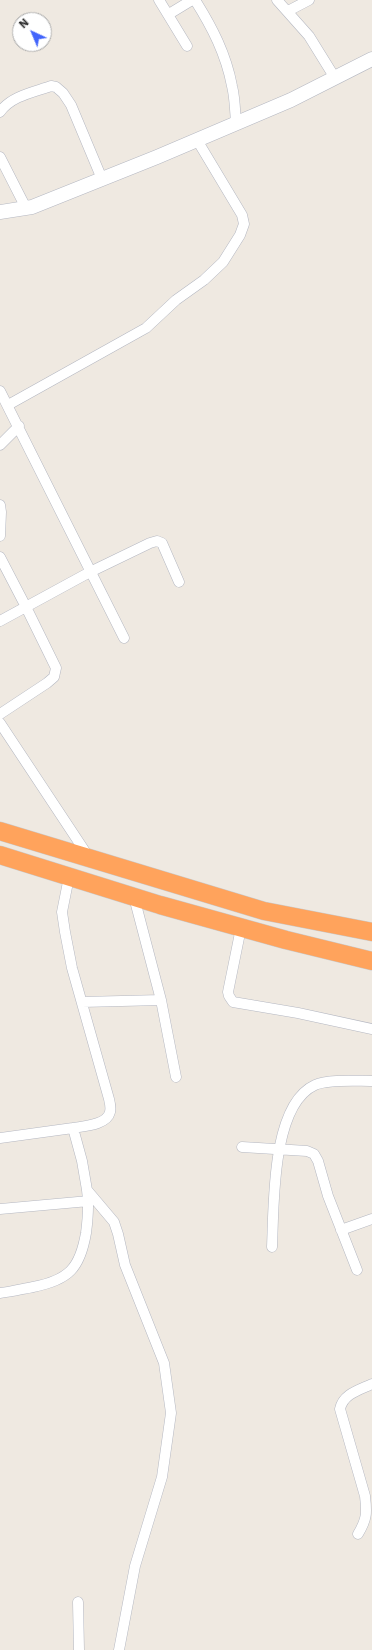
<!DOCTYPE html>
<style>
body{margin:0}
#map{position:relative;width:372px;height:1650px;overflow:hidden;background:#efe9e1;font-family:"Work Sans",sans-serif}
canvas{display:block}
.north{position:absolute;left:12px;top:12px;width:40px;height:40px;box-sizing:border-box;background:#fff;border:1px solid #ababab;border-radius:50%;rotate:316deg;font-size:11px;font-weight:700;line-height:16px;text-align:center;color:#2e2e2e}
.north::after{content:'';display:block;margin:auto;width:14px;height:18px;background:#4264fb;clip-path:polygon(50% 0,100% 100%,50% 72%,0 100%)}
</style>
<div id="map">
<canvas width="372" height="1650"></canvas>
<div class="north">N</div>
</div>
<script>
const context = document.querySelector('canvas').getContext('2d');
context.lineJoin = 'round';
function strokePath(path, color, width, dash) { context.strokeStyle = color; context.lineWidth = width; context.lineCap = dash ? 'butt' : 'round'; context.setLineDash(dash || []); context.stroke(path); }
const street = new Path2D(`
 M159 0 187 46
 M195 0C212 27 226 54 232 86 235 98 235 111 236 123
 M277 0 309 36 335 78
 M288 11 309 0
 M169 14 192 0
 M0 112C11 96 34 92 51 86L56 87 63 93 71 105 102 179
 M0 157 26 208
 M0 391 124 638
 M8 405 146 328 176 300 204 280 223 262 240 235 244 224 242 215 197 140
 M0 445 19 426
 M0 505 1 512 0 536
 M0 557 26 607 56 668 54 677 47 683 0 714
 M0 621 90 572 150 543 157 541 162 543 179 582
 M0 723 88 856
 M69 877 62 912 65 932 72 968 109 1099C110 1103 111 1108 110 1112 107 1125 84 1126 73 1128L82 1161 87 1190 114 1222 118 1234 125 1265 164 1363 171 1413 162 1477 135 1566 119 1650
 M134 897 161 1000 176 1077
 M241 928 228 992 229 996 233 1002 298 1013 372 1029
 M82 1002 161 1000
 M0 1138 73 1128
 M242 1147 307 1151 314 1154 318 1161 328 1196 357 1270
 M0 1209 89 1201
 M341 1230 372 1219
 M272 1247C274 1206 271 1105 315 1085 329 1079 355 1081 372 1081
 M0 1293C11 1292 22 1289 33 1287 69 1280 80 1268 86 1233 88 1218 89 1204 87 1190
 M358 1534C367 1519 367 1513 365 1496L340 1409C343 1394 359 1390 372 1384
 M78 1602 79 1650`);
const secondary = new Path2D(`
 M0 212 32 207 157 157 291 100 372 59`);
const highway = new Path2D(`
 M0 831 264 911 372 932
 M0 855 160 905 286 940 372 961`);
strokePath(street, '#b4b7c1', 11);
strokePath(secondary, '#b4b7c1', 15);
strokePath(highway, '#c9c9c9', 19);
strokePath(street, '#fff', 10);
strokePath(secondary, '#fff', 14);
strokePath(highway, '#ffa35c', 18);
</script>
